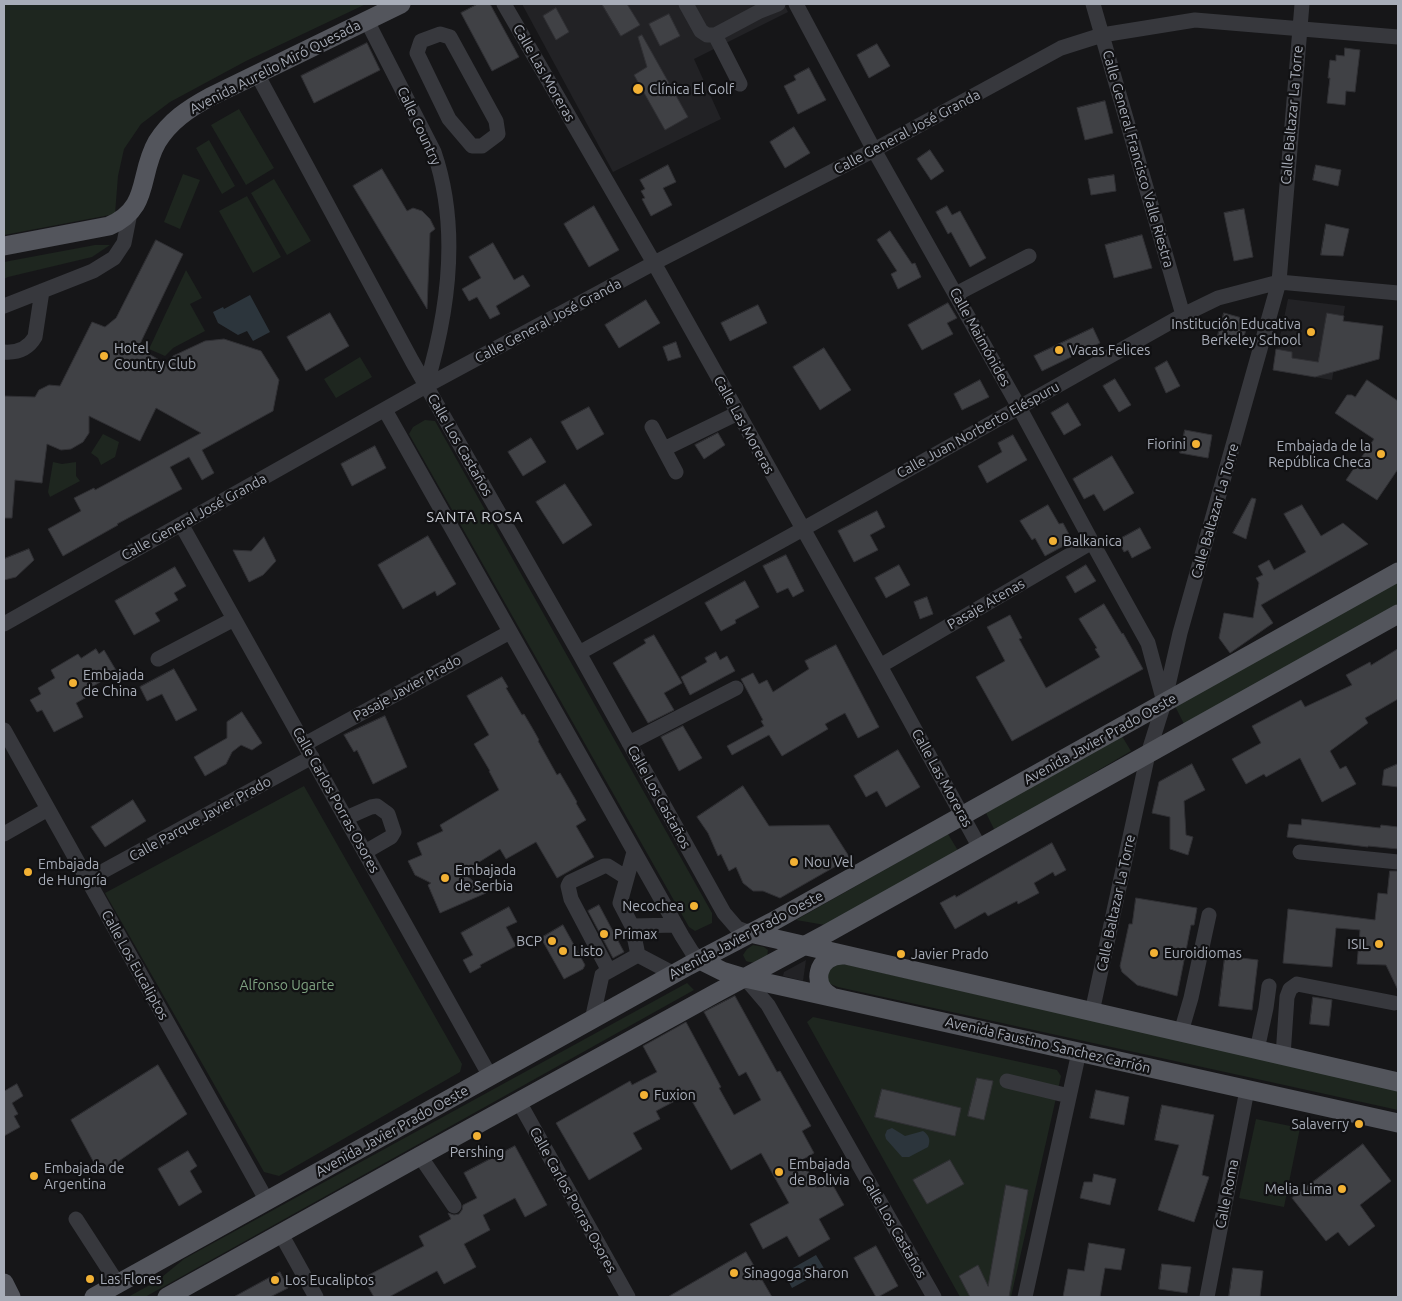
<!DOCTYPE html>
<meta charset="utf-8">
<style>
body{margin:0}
#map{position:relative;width:1402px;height:1301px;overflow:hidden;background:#161618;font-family:Ubuntu,sans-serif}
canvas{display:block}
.frame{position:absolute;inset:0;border:5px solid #a8adb8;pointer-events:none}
</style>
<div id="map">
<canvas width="1402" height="1301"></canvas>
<div class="frame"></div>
</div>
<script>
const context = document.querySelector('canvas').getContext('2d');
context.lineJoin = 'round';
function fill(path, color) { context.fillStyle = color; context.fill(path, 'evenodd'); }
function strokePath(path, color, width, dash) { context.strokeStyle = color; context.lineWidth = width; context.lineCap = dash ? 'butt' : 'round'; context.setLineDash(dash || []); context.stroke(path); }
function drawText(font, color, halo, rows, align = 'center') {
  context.font = font + ' Ubuntu,sans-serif'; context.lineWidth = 4.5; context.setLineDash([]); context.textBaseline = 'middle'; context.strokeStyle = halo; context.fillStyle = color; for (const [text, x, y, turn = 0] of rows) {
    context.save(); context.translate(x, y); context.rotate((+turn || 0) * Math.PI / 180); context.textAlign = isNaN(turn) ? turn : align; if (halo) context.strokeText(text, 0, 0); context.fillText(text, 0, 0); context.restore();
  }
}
const built = new Path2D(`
 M522 4H784L788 12 694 59 721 119 613 172Z
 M1288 299 1345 306 1332 380 1273 370Z
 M806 960 803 981 783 976 784 972Z`);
const green = new Path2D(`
 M4 4H366L246 61 170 102 141 124 124 149 118 176 115 214 4 235Z
 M239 109 274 168 246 185 211 125Z
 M209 140 235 186 222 194 196 148Z
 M183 174 200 180 180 229 164 222Z
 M274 179 311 241 287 255 251 193Z
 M247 196 281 257 253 273 219 211Z
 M95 245H110L92 257 8 277 4 279V262Z
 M186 270 202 298 190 304 205 331 173 348 165 356 149 349Z
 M360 357 372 377 336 398 324 379Z
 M425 420 435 421 712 913V923L695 931 689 927 409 434 413 427Z
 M103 434 119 442 115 457 101 465 98 458 91 453Z
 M53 462 62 464 76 462V476L80 481 50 497 48 492Z
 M1398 582V604L1184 724 1175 706Z
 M1120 733 1131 751 995 831 986 813Z
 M304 786 462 1064 460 1072 279 1176 264 1172 105 893Z
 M948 834 960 854 825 925 796 920Z
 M753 945 764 947 768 950 767 957C760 962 755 964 746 961L743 955 747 949Z
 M839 963 1398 1090V1110L838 987 828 983 825 973Z
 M687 983 694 990 145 1297H128L157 1281 184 1259Z
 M813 1017 1057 1070 1061 1076 1011 1297H960L807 1022Z
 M1256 1119 1300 1128 1284 1207 1239 1198Z`);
const water = new Path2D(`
 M250 295 270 332 253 341 247 331 238 335 218 323 213 312 223 307 224 309Z
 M892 1128 905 1136 923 1131C929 1135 931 1140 928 1147L909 1157H902L886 1139 885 1135 887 1130Z
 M816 1255 825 1270 792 1288 784 1273Z`);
const building = new Path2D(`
 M478 4H490L519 57 492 71 461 13Z
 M602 4H627L640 25 621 36Z
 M556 8 569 32 556 40 543 16Z
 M669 14 680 36 660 46 649 24Z
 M642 35 688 117 665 130 634 75 647 67 638 37Z
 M367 43 380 70 314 103 301 76Z
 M877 44 890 66 869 78 857 55Z
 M1345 48 1360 50 1355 92 1346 91 1345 105 1327 103 1330 78H1328L1330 60 1336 61V55L1344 56Z
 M809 68 826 100 798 114 784 86 796 80 794 76Z
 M1105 101 1113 133 1085 140 1077 108Z
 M794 127 810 153 785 168 770 142Z
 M930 150 944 171 931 180 917 159Z
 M668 165 676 182 663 188 672 205 651 216 642 199 645 198 641 191 645 189 640 180Z
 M1316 165 1341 170 1338 186 1313 180Z
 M382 169 407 211 413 208 422 211 430 219 435 229 430 233 427 309 353 186Z
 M1114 175 1116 191 1091 195 1088 179Z
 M594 206 619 250 589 267 564 224Z
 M947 206 952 215 960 211 986 258 970 267 951 232 948 234 936 212Z
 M1244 209 1253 257 1234 261 1224 213Z
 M1326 224 1349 229 1343 256 1321 255Z
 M890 231 912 264 915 263 921 277 898 289 891 274 897 271 877 240Z
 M1142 235 1152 268 1114 278 1105 245Z
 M156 240 183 254 138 348 170 366 173 356 205 341 224 339 261 351 279 380 273 411 202 450 214 473 202 480 189 457 170 467 182 489 117 524 118 525 63 556 48 529 81 511 74 498 94 488 95 490 201 433 156 408 140 441 89 416V433L83 442 71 449 61 450 47 444 42 483 15 480 12 518H4V396L35 397 39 390 49 385 60 386 92 322 105 327 116 318Z
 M493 243 514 280 523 275 530 286 496 306 500 314 490 319 477 297 469 301 462 289 481 278 469 257Z
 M646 300 660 323 619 348 605 325Z
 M948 303 957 318 947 323 953 334 922 350 908 325Z
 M758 305 767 323 730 341 721 323Z
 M330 313 349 346 306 371 287 337Z
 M1224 313 1249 320 1241 346 1217 339Z
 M1327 313 1344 316 1343 321 1383 326 1379 359 1315 377 1273 370 1276 349 1292 352V358L1318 362Z
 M1093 328 1100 343 1042 371 1034 356Z
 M676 342 681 357 668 361 663 347Z
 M824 348 851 390 820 410 793 367Z
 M1167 361 1180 386 1166 393 1155 368Z
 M1115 379 1131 405 1119 412 1103 386Z
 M980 380 989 397 962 410 954 394Z
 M1367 380 1398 401V469L1377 500 1346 480 1374 439 1335 413 1347 395H1352L1355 397Z
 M1068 403 1081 425 1064 435 1051 413Z
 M589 407 604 434 577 450 561 422Z
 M1185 430 1212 435 1208 458 1180 453Z
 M718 433 725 445 704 459 695 445Z
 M1013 435 1027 460 987 483 978 466 1002 452 998 443Z
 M531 438 546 462 523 476 508 452Z
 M375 446 386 468 352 486 341 464Z
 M1112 456 1134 493 1104 511 1094 494 1084 499 1073 479Z
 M565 484 592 525 563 544 536 502Z
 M1252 498 1256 499 1246 539 1233 533Z
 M1048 505 1059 524 1063 523 1071 538 1069 543 1045 556 1035 538 1032 540 1020 521Z
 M1302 505 1321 536 1343 523 1368 544 1261 605 1273 623 1230 653 1219 638 1224 613 1253 618 1259 583 1256 578 1263 575 1258 566 1269 560 1274 570 1306 552 1284 514Z
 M877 511 885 527 870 535 878 550 854 562 838 531Z
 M1140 528 1151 548 1132 558 1128 550 1124 552 1118 540Z
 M428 536 456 584 437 596 435 591 403 609 378 565Z
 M264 537 276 561 263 575 249 582 233 550 251 551Z
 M29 549 34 560 16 577 4 580V559Z
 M786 555 804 591 793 597 788 588 777 593 763 566Z
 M899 565 910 585 886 598 875 578Z
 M1086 565 1096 581 1075 593 1066 577Z
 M175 567 186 586 174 593 178 600 155 613 160 621 134 635 115 601Z
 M745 581 759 607 735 620 736 623 721 631 705 603Z
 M927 597 933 614 920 619 914 602Z
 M1104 604 1122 634 1123 633 1143 669 1012 741 976 677 1005 661 987 627 1010 615 1022 638 1019 639 1046 688 1100 657 1095 649 1097 648 1079 619Z
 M654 635 682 683 664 693 674 710 648 723 613 663 646 643 644 640Z
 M836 645 879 727 858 738 845 713 825 724 828 729 782 756 769 735 732 755 727 746 764 726 761 721 763 720 741 679 753 673 759 684 767 680 773 692 809 669 805 661Z
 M96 649 99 654 104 650 117 672 90 688 94 693 76 703 83 717 54 732 42 710 37 712 30 700 41 694 38 688 55 678 51 670 78 654 81 658Z
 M1398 649V699L1365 718 1368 723 1330 751 1340 769 1346 766 1356 784 1322 802 1300 758 1266 777 1264 774 1246 784 1232 759 1261 743 1252 726 1301 700 1305 707 1352 685 1346 675 1370 662 1371 665Z
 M716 652 720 660 727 656 735 671 690 695 681 677 707 662 705 658Z
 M174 669 197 710 176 721 162 694 147 701 140 687Z
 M502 677 508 687 506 688 522 715 524 714 534 731 539 740 538 741 557 775 560 773 577 802 576 803 586 820 576 826 594 857 557 878 536 842 506 859 500 849 463 872 486 893 440 913 428 885 431 883 415 875 408 861 422 855 417 843 443 831 440 825 499 790 489 771H490L474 744 489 735 467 696Z
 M242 712 262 743 252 750 241 745 232 752 226 764 205 776 194 757 227 738V722Z
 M385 716 407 767 373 784 357 750 354 752 344 735Z
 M683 726 702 758 679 771 661 737Z
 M898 750 920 787 886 807 877 791 866 797 854 776Z
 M1192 764 1205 790 1184 801 1186 835 1193 837 1188 855 1170 849V817L1152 813 1159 782Z
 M1398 764V787L1382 785 1384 770Z
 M743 786 769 826 829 825 850 858 780 898 763 891H753L743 883 736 867 729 871 721 854 718 856 708 833 697 817Z
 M133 800 146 821 105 847 91 827Z
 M1302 819 1380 828 1381 825 1398 827V849L1368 846V847L1287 837 1289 824 1301 825Z
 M1052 843 1066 870 1055 876 1053 872 1034 883 1039 893 1018 904 1017 901 988 916 985 912 955 929 940 903 955 895 956 897Z
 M1390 871H1398V990L1386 965 1357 964 1360 930 1336 928 1332 967 1283 963 1288 909 1375 920 1378 893 1387 894Z
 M1136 898 1197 908 1194 925H1191L1177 996 1137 985 1122 972 1120 966 1129 924H1132Z
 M599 905 624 952 613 958 588 911Z
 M509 907 517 922 506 927 516 946 480 965 481 967 470 973 463 960 473 955 461 933Z
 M563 925 585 965 583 969 564 979 541 938Z
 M1225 956 1258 960 1252 1010 1219 1006Z
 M735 996 777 1072 780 1071 811 1126 802 1131 814 1153 802 1160 817 1188 830 1180 844 1205 819 1219 830 1239 799 1257 787 1236 763 1249 750 1224 789 1203 761 1153 731 1170 688 1094 656 1111 660 1119 633 1133 642 1149 589 1180 556 1123 630 1081 632 1085 657 1072 643 1046 686 1022 721 1087 719 1088 734 1115 761 1100 746 1072 739 1076 704 1012Z
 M1313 997 1332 1000 1329 1026 1310 1024Z
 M158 1065 187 1114 100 1174 71 1120Z
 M977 1078 993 1081 984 1120 968 1116Z
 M17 1084 23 1096 12 1103 18 1114 14 1116 20 1127 4 1136V1089V1091Z
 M882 1089 961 1108 955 1136 875 1117Z
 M1096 1090 1129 1097 1124 1125 1090 1118Z
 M1162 1105 1214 1115 1202 1175 1209 1177 1194 1222 1158 1210 1179 1145 1155 1140Z
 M1363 1144 1391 1181 1360 1205 1375 1226 1349 1246 1338 1232 1326 1241 1292 1198Z
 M515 1146 547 1205 525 1217 515 1198 483 1215 490 1230 464 1244 476 1267 444 1284 437 1271 389 1297H374L363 1278 424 1246 419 1236 451 1219 448 1213 454 1215 459 1214 462 1210 463 1205 477 1198 464 1173Z
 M188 1151 197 1166 190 1171 202 1192 179 1206 158 1169Z
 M950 1160 964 1184 927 1204 913 1180Z
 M1094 1174 1116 1179 1110 1205 1080 1198 1084 1182H1092Z
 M1006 1185 1028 1190 1009 1297H970L959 1276 978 1265 988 1286Z
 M1089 1243 1125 1249 1121 1270 1105 1268 1100 1297H1063L1068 1269 1084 1271Z
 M876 1246 898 1286 878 1297H876L854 1258Z
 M746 1252 772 1297H668Z
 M1162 1264 1191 1267 1187 1293 1159 1289Z
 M1233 1268 1263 1271 1260 1297H1229Z
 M280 1272 288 1288 270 1297H234Z`);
const minor = new Path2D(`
 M504 4 654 263 880 666 980 848
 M686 4 701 31 707 35H715L760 11 778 4
 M796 4 874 150 1019 407 1092 542 1148 643 1164 702
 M1093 4 1183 315
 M367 21 434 152C460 228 449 310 426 386
 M440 34 450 37 496 121 498 134 482 146H472L449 119 417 53 421 41Z
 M715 35 740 84
 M257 74 412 361 579 653 724 913 737 928 750 933
 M956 294 1029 256
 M4 306 93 271 114 258 124 243 130 213
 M4 352C17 353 28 349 35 337L42 291
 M385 410 682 936 692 952 700 960
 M652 427 676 472
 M664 449 738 413
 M181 524 490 1076
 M4 624 426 386 654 263 874 150 1061 48 1102 35 1195 20 1398 37
 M579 653 803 529 1183 315 1218 298 1279 282 1398 293
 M158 659 234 619
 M880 666 1092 542
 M4 730 267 1201
 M629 743 736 688
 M305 744 510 632
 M346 818 371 807 377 806 388 814 394 832 391 837 365 852
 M4 834 48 809
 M634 852 620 903 632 926 676 925
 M1300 852 1398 862
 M87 880 312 757
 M632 926 638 955
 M609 971 571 899 568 886 570 882 604 866H608L627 878
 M745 978 768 1005 934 1297
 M1092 1012 1148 754 1164 703 1180 633 1279 282 1302 4
 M592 1020 602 975 638 955 674 974
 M1181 1032 1191 998 1209 915
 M1257 1050 1266 1008 1269 986
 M1283 1056 1287 997 1290 989 1297 984 1394 1003
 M1007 1081 1069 1096
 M519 1102 628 1297
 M420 1156 454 1206
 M76 1219 118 1284
 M281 1234 316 1297
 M1025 1297 1079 1052
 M1207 1297 1247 1090`);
const major = new Path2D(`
 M4 246 109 226C151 208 138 175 157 142 170 121 188 109 210 97L401 4
 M750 933 1398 1082
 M700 960 722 971 745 978 1398 1123
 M832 997C810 985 817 956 842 955
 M4 1283 11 1297
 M94 1297 688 966 772 922 1398 572
 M167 1297 420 1156 716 993 826 934 1398 614`);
const markers = [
 [638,89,6,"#f2b134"],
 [1311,332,5,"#f2b134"],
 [1059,350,5,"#f2b134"],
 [104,356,5,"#f2b134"],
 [1196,444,5,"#f2b134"],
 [1381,454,5,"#f2b134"],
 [1053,541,5,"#f2b134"],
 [73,683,5,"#f2b134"],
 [794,862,5,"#f2b134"],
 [28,872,5,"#f2b134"],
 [445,878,5,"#f2b134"],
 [694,906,5,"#f2b134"],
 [604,934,5,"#f2b134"],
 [552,941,5,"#f2b134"],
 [1379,944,5,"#f2b134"],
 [563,951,5,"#f2b134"],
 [1154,953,5,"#f2b134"],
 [901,954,5,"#f2b134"],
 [644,1095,5,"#f2b134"],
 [1359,1124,5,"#f2b134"],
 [477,1136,5,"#f2b134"],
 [779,1172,5,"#f2b134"],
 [34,1176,5,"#f2b134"],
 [1342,1189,5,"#f2b134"],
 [734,1273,5,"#f2b134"],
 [90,1279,5,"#f2b134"],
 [275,1280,5,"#f2b134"]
];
const streetNames = [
 ["Avenida Aurelio Miró Quesada",275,67,-27],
 ["Calle Las Moreras",544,73,60],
 ["Calle Baltazar La Torre",1292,115,-85],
 ["Calle Country",419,126,65],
 ["Calle General José Granda",907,132,-28],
 ["Calle General Francisco Valle Riestra",1138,159,74],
 ["Calle General José Granda",548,321,-28],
 ["Calle Maimónides",980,337,61],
 ["Calle Las Moreras",744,425,61],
 ["Calle Juan Norberto Eléspuru",978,430,-29],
 ["Calle Los Castaños",460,445,60],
 ["Calle Baltazar La Torre",1215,511,-74],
 ["Calle General José Granda",194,517,-29],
 ["Pasaje Atenas",986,604,-30],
 ["Pasaje Javier Prado",407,688,-29],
 ["Avenida Javier Prado Oeste",1100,739,-29],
 ["Calle Las Moreras",942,778,61],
 ["Calle Los Castaños",659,797,61],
 ["Calle Carlos Porras Osores",336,800,61],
 ["Calle Parque Javier Prado",200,819,-29],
 ["Calle Baltazar La Torre",1116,903,-78],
 ["Avenida Javier Prado Oeste",746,935,-28],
 ["Calle Los Eucaliptos",135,965,61],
 ["Avenida Faustino Sanchez Carrión",1048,1045,13],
 ["Avenida Javier Prado Oeste",392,1131,-29],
 ["Calle Roma",1227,1194,-79],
 ["Calle Carlos Porras Osores",573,1200,61],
 ["Calle Los Castaños",894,1227,60]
];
const poiNames = [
 ["Clínica El Golf",649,89],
 ["Institución Educativa",1301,324,"right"],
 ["Berkeley School",1301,340,"right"],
 ["Hotel",114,348],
 ["Country Club",114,364],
 ["Vacas Felices",1069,350],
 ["Fiorini",1186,444,"right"],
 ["Embajada de la",1371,446,"right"],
 ["República Checa",1371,462,"right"],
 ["Balkanica",1063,541],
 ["Embajada",83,675],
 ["de China",83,691],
 ["Nou Vel",804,862],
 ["Embajada",38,864],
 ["de Hungría",38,880],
 ["Embajada",455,870],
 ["de Serbia",455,886],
 ["Necochea",684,906,"right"],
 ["Primax",614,934],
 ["BCP",542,941,"right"],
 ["ISIL",1369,944,"right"],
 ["Listo",573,951],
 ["Euroidiomas",1164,953],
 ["Javier Prado",911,954],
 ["Fuxion",654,1095],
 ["Salaverry",1349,1124,"right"],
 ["Pershing",477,1152,"center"],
 ["Embajada",789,1164],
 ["de Bolivia",789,1180],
 ["Embajada de",44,1168],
 ["Argentina",44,1184],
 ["Melia Lima",1332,1189,"right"],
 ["Sinagoga Sharon",744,1273],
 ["Las Flores",100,1279],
 ["Los Eucaliptos",285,1280]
];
const parkNames = [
 ["Alfonso Ugarte",287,985]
];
const neighbourhoodNames = [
 ["SANTA ROSA",475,517]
];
fill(built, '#222225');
fill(green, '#1e261f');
fill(water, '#2c353c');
fill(building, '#404145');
strokePath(building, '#303034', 1);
strokePath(minor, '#37383d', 15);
strokePath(major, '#53555c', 19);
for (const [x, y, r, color] of markers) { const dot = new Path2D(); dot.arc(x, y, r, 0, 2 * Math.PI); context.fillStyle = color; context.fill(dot); strokePath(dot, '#111113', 2); }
drawText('14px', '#a8adb8', '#111113', streetNames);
drawText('14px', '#a8adb8', '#111113', poiNames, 'left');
drawText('14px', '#7fa381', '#111113', parkNames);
context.letterSpacing = '1px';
drawText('15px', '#c9ccd4', '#111113', neighbourhoodNames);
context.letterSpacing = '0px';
</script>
